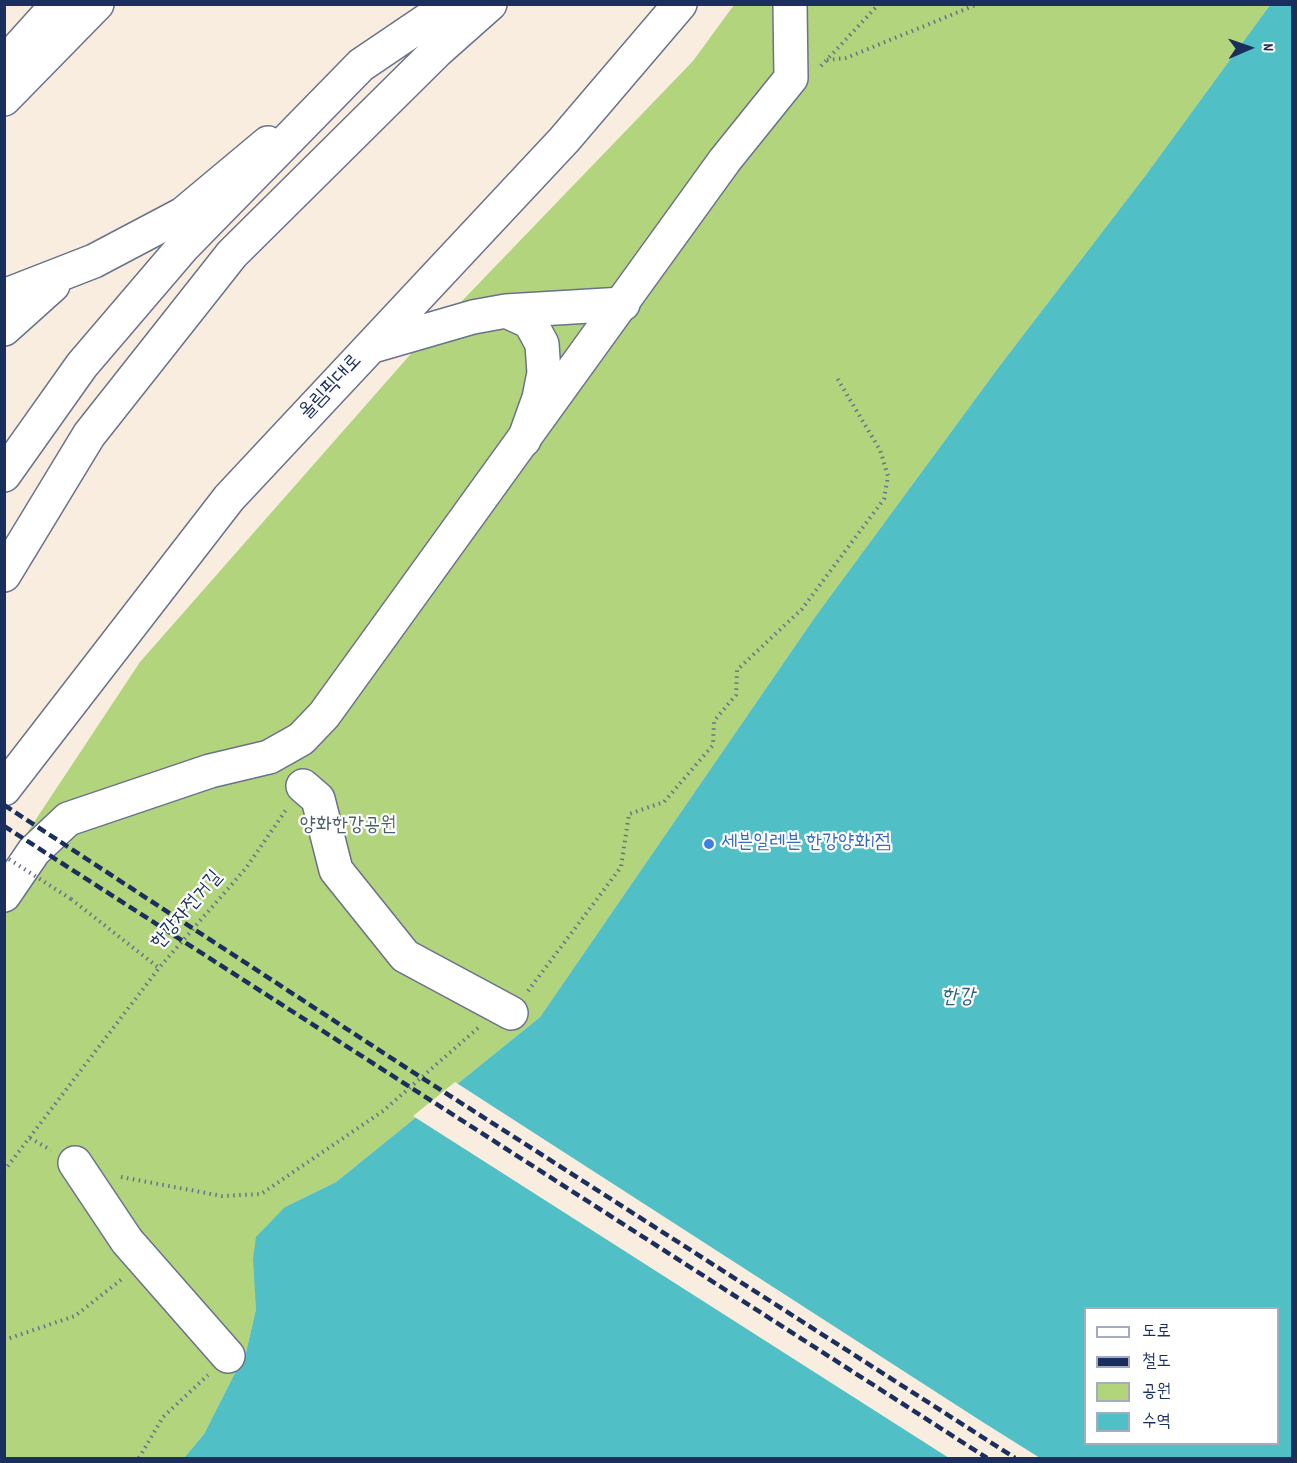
<!DOCTYPE html>
<meta charset="utf-8">
<style>
body{margin:0}
#map{position:relative;width:1297px;height:1463px;overflow:hidden;background:#f9eddf;font-family:Dekko,"Poor Story",sans-serif}
canvas{display:block}
.frame{position:absolute;inset:0;border:6px solid #1b2f5e;pointer-events:none}
.legend{position:absolute;left:1084px;top:1307px;width:195px;height:138px;box-sizing:border-box;background:#fff;border:2px solid #a4acbf;margin:0;padding:8px 10px;list-style:none;font-size:18px;color:#1b2f5e}
.legend li{display:flex;align-items:center;gap:12px;height:30px}
.legend b{width:30px;border:2px solid #a4acbf}
.north{position:absolute;left:1219px;top:18px;width:60px;height:60px;-webkit-text-stroke:4px #fff;paint-order:stroke;rotate:88deg;font-size:16px;font-weight:700;line-height:24px;text-align:center;color:#1b2f5e}
.north::after{content:'';display:block;margin:auto;width:21px;height:27px;background:#1b2f5e;clip-path:polygon(50% 0,100% 100%,50% 72%,0 100%)}
</style>
<div id="map">
<canvas width="1297" height="1463"></canvas>
<div class="frame"></div>
<ul class="legend">
<li><b style="height:8px;background:#fff"></b>도로</li>
<li><b style="height:8px;background:#1b2f5e"></b>철도</li>
<li><b style="height:16px;background:#b1d47c"></b>공원</li>
<li><b style="height:16px;background:#51c0c6"></b>수역</li>
</ul>
<div class="north">N</div>
</div>
<script>
const context = document.querySelector('canvas').getContext('2d');
context.lineJoin = 'round';
function fill(path, color) { context.fillStyle = color; context.fill(path, 'evenodd'); }
function strokePath(path, color, width, dash) { context.strokeStyle = color; context.lineWidth = width; context.lineCap = dash ? 'butt' : 'round'; context.setLineDash(dash || []); context.stroke(path); }
function drawText(font, color, halo, rows, align = 'center') {
  context.font = font + ' Dekko,"Poor Story",sans-serif'; context.lineWidth = 4.5; context.setLineDash([]); context.textBaseline = 'middle'; context.strokeStyle = halo; context.fillStyle = color; for (const [text, x, y, turn = 0] of rows) {
    context.save(); context.translate(x, y); context.rotate((+turn || 0) * Math.PI / 180); context.textAlign = isNaN(turn) ? turn : align; if (halo) context.strokeText(text, 0, 0); context.fillText(text, 0, 0); context.restore();
  }
}
const green = new Path2D(`
 M734 5H1270L1145 176 1001 364 815 617 540 1017 336 1182 285 1207 256 1309 244 1361 236 1371 204 1434 184 1458H5V866L140 662 409 356 693 61Z`);
const water = new Path2D(`
 M1270 5H1292V1458H184L204 1434 236 1371 244 1361 256 1309 253 1259 256 1237 285 1207 336 1182 540 1017 815 617 1001 364 1145 176ZM1086 1308H1278V1444H1086Z`);
const pier = new Path2D(`
 M455 1082 981 1421 1040 1458H949L413 1116Z`);
const path = new Path2D(`
 M827 60 846 58 978 4
 M821 66 879 4
 M71 899 159 968
 M528 991 621 867 629 814 664 802 713 745 714 721 736 695 737 670 802 609 884 499 888 476 880 450 837 378
 M30 1138 51 1150
 M4 1171 159 968 246 868 286 810
 M121 1177 222 1196 261 1194 383 1111 478 1028
 M4 1340 75 1316 122 1279
 M139 1458 163 1417 208 1375`);
const minor = new Path2D(`
 M4 296 94 261 183 214 268 143
 M4 329 53 285
 M303 786 318 799 336 870 405 956 511 1013
 M4 895 34 851 68 819 210 771 269 757 301 739 324 715 725 160 791 78 790 4
 M75 1163 127 1241 228 1356`);
const major = new Path2D(`
 M4 64 58 4
 M4 99 97 4`);
const highway = new Path2D(`
 M506 311 530 322 542 344 544 373 539 398 524 440
 M373 346 473 317 506 311 623 304
 M4 475 82 365 182 248 361 65 451 4
 M4 575 89 435 232 254 437 51 490 4
 M4 789 229 498 564 140 680 4`);
const rail = new Path2D(`
 M4 805 405 1067 1015 1458
 M4 826 987 1458`);
const pathBridge = new Path2D(`
 M4 856 71 899`);
const markers = [
 [709,844,6,"#3f7fe0"]
];
const streetNames = [
 ["올림픽대로",332,388,-47],
 ["한강자전거길",188,911,-49]
];
const parkNames = [
 ["양화한강공원",348,827]
];
const shopNames = [
 ["세븐일레븐 한강양화1점",721,844]
];
const waterNames = [
 ["한강",958,999]
];
fill(green, '#b1d47c');
fill(water, '#51c0c6');
fill(pier, '#f9eddf');
strokePath(minor, '#69728b', 36);
strokePath(major, '#69728b', 36);
strokePath(highway, '#69728b', 36);
strokePath(path, '#69728b', 4, [1.5, 4.5]);
strokePath(minor, '#fff', 33);
strokePath(major, '#fff', 33);
strokePath(highway, '#fff', 33);
strokePath(rail, '#1b2f5e', 4.5, [9, 4.5]);
strokePath(pathBridge, '#69728b', 4, [1.5, 4.5]);
for (const [x, y, r, color] of markers) { const dot = new Path2D(); dot.arc(x, y, r, 0, 2 * Math.PI); context.fillStyle = color; context.fill(dot); strokePath(dot, '#fff', 2); }
drawText('20px', '#1b2f5e', '#fff', streetNames);
drawText('20px', '#486167', '#fff', parkNames);
drawText('20px', '#366cbe', '#fff', shopNames, 'left');
drawText('italic 21px', '#2e6282', '#fff', waterNames);
</script>
